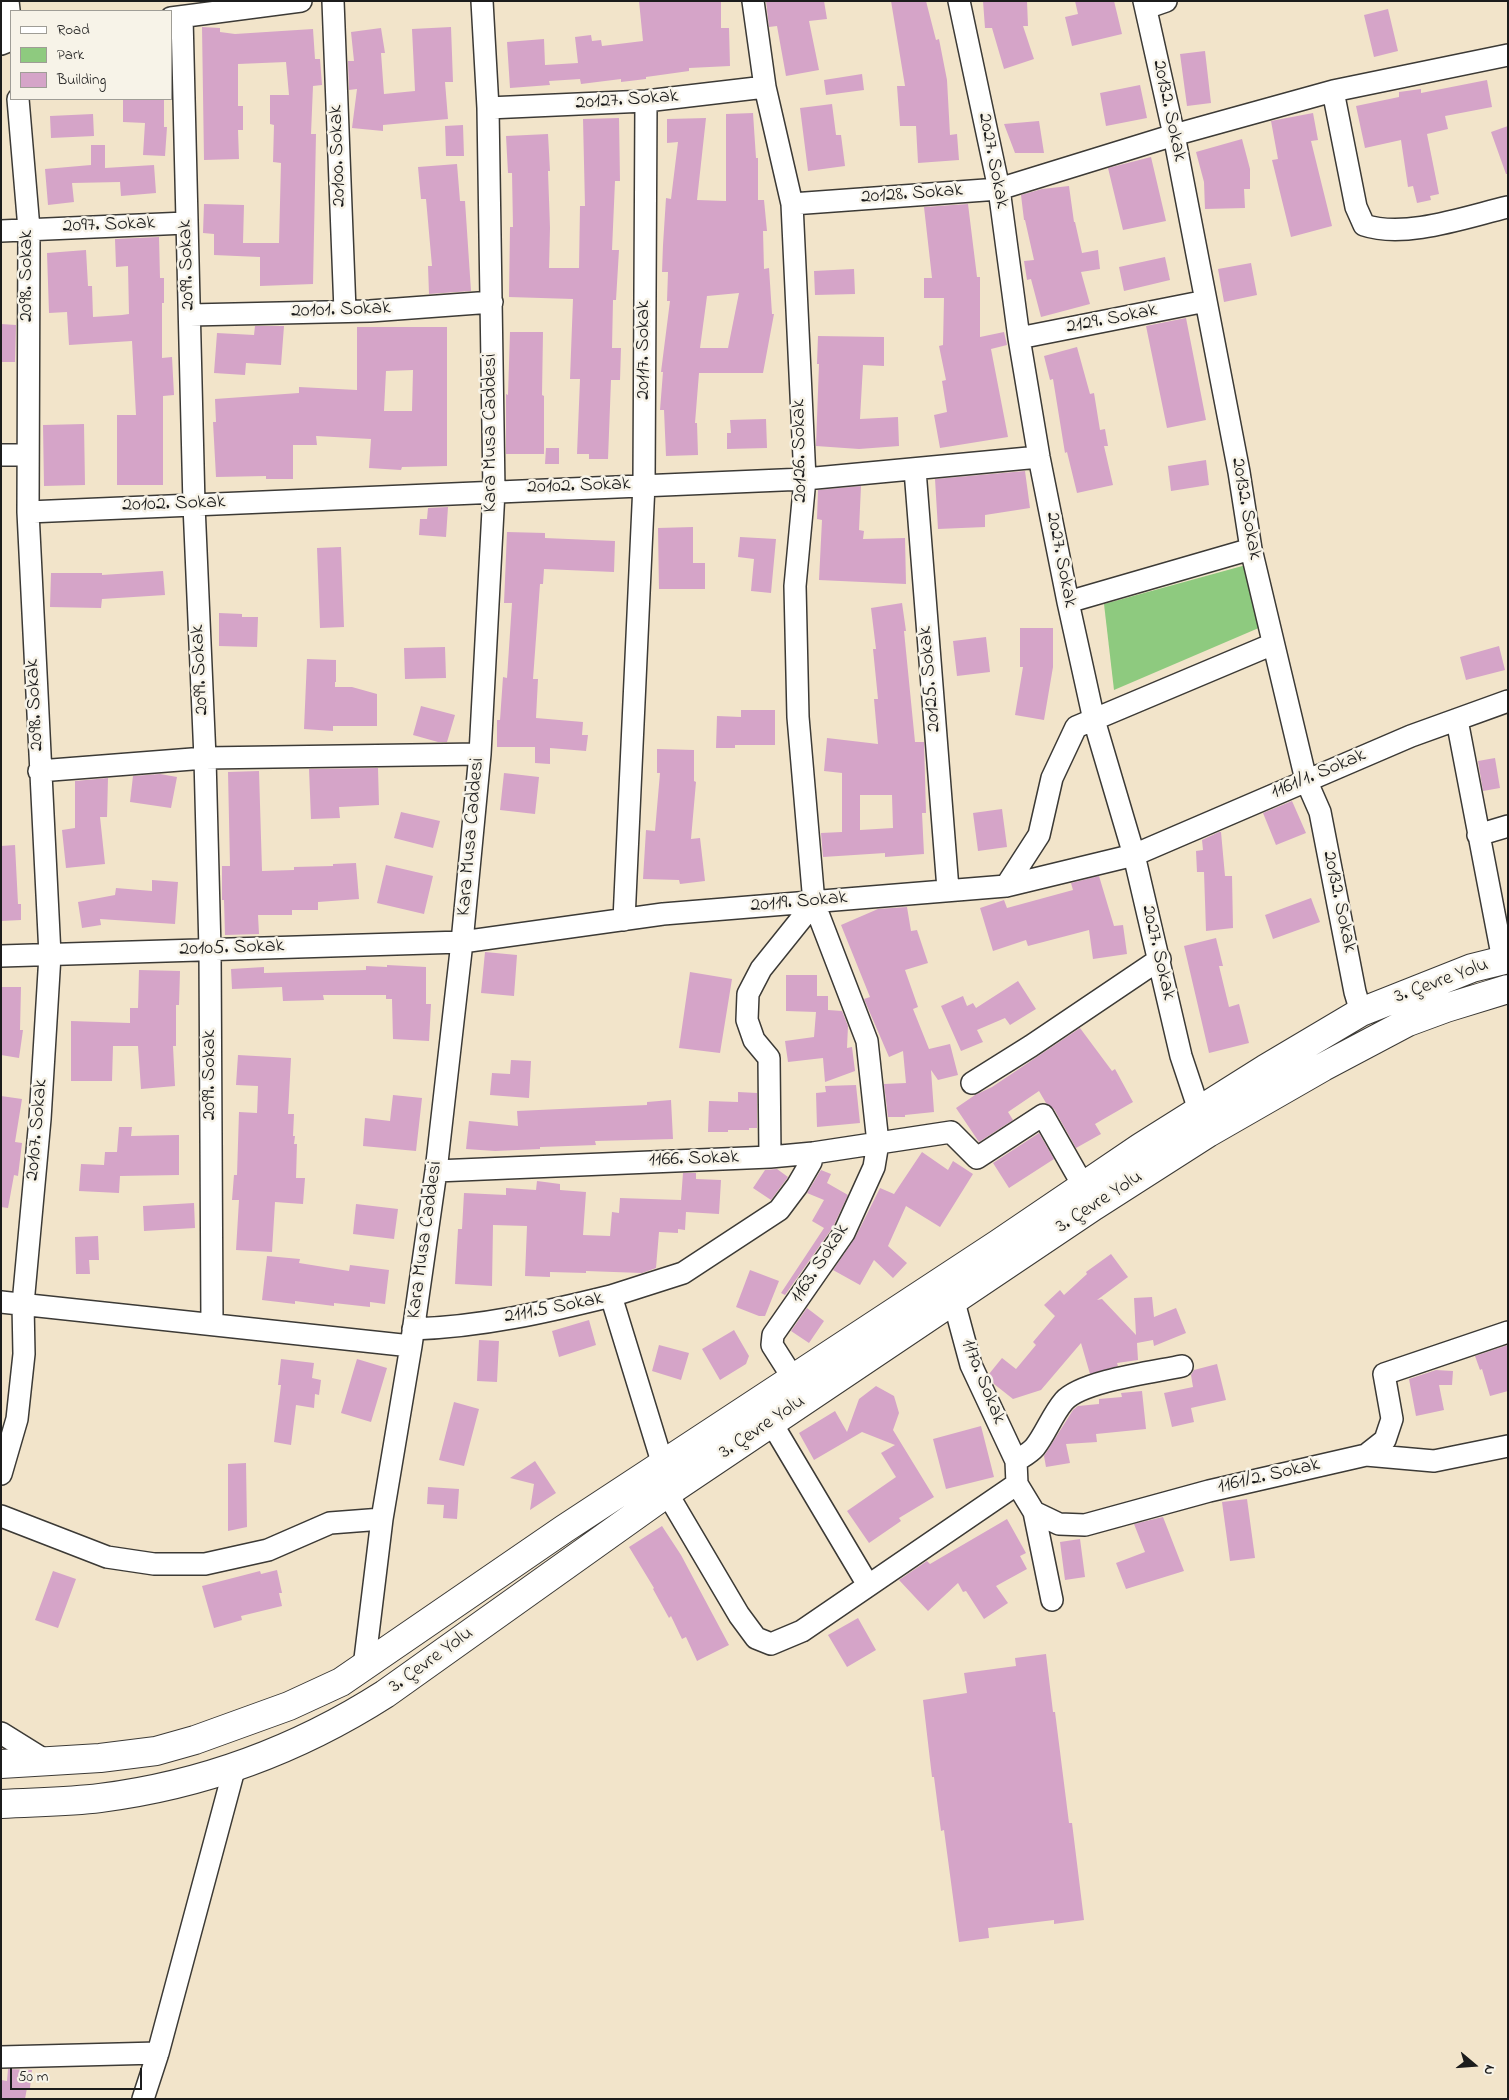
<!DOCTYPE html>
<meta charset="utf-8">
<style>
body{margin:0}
#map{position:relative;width:1509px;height:2100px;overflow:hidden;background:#f2e4ca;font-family:"Indie Flower",sans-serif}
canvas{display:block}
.frame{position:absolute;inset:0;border:2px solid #1c1c1c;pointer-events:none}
.legend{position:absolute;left:10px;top:10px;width:162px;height:90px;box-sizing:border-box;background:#f7f3e8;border:1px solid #9f9d96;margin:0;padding:6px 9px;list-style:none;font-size:15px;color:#1c1c1c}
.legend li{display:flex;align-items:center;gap:10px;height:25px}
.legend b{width:25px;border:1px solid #9f9d96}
.north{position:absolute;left:1449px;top:2040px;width:50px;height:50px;-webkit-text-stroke:4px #f7f3e8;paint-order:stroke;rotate:108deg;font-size:14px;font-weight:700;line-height:20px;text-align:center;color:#1c1c1c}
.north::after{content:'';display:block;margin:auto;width:18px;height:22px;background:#1c1c1c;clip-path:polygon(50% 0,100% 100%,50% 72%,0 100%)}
.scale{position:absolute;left:10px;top:2068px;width:132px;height:22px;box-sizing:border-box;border:2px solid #1c1c1c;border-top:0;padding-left:6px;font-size:15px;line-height:18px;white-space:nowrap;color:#1c1c1c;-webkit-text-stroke:4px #f7f3e8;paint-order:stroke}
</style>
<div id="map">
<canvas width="1509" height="2100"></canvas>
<div class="frame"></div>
<ul class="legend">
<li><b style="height:6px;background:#fff"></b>Road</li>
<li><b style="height:14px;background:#8eca7f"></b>Park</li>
<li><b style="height:14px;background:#d5a4c8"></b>Building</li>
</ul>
<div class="north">N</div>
<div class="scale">50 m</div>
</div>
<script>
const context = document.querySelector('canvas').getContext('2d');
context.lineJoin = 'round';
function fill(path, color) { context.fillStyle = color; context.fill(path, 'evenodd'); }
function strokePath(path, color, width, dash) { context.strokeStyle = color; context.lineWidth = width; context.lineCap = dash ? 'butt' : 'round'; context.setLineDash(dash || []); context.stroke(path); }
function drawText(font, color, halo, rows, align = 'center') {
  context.font = font + ' "Indie Flower",sans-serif'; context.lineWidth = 5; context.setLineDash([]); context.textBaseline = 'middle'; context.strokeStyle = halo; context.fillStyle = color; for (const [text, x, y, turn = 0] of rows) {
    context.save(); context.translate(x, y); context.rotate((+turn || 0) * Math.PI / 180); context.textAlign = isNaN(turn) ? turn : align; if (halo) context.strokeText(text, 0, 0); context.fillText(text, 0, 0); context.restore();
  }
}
const green = new Path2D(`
 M1246 565 1261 627 1114 690 1104 604Z`);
const building = new Path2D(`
 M639 1H721V28H729L730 66 689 68V71L646 77V79L621 82V79L581 84 580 79 549 81 550 85 510 88 507 42 544 39 545 65 578 63 575 37 591 35 592 41 601 40 602 46 643 41Z
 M766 1H824L827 19 809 21 819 70 786 76 777 26 769 27Z
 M891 1H926L936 40 939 39 947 80 950 135 957 134 959 160 918 163 916 126H900L897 86H905Z
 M983 1H1027L1028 26H1023L1034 59 1004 69 992 28H985Z
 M1075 1H1114L1122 34 1072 46 1065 17 1078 14Z
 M1388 9 1398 51 1374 57 1364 15Z
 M202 27 220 28V32L235 34 313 29 315 59H320L322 85 313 86 311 134H316L313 284 260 286V257L214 255V234L203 233 204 204 244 205 243 243H279L281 163 273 162 274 125 270 124V95H289L286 62 238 64V106H243V130H238L239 159 204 160Z
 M451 27 453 82H445L448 119 383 125V131L352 128 357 89 349 90 348 61H354L351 32 381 28 385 53H381L384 94 415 91 412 29Z
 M1205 51 1211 103 1187 106 1180 54Z
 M862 74 864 90 826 95 824 80Z
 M1487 80 1492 107 1445 116 1448 129 1427 134 1439 194 1430 196 1431 200 1417 203 1413 186 1408 187 1401 140 1365 148 1356 106 1399 97V92L1421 89V93Z
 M1140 85 1147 118 1106 126 1100 93Z
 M123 99H164V127H167L165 156 143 155 145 123 123 122Z
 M832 104 836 135H841L845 166 808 171 800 108Z
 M753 113 756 158H758V200H764L767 231H763L764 269 769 268 772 314H774L763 373H699L695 423H697L698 455 666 456 664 410H660L663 372H661L670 301H667L668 272H662L663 245 666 198 671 199 678 142 667 143V119L706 118 697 200 726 201V114ZM739 293 728 348H700L707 296Z
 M1313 113 1318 140 1311 141 1332 226 1291 237 1272 160 1278 159 1271 121Z
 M93 114 94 136 51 138 50 116Z
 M619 118 620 181H615L612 250H619L616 300H613L612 348H621L620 380H611L608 459H589V454H577L580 379H570L573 299 509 297 510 227H513L512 173H508L506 136 548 134 550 171H548L550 228 549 268H579L580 206H585L583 119Z
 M1039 121 1044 153H1015L1004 124Z
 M463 125 464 156H446L445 126Z
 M1508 126V174H1506L1491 132Z
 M1242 139 1250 169V189H1244L1245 208 1205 209 1204 182 1196 152Z
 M91 145H105V168L154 165 156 193 121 196 120 182 72 183 74 202 48 205 45 169 91 165Z
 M1151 157 1166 221 1123 230 1108 168Z
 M457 164 460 201H465L471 291 429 294 428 266H432L426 199H421L418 167Z
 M1069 186 1074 222H1075L1082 253 1098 250 1100 269 1081 272 1090 304 1041 317 1031 279 1027 280 1024 261 1034 260 1025 220H1024L1021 195 1042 189Z
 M968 204 977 277H980V337L1004 332 1007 345 991 349 1008 437 940 448 934 415 947 412 942 381 946 380 939 346 943 345 944 298H924V278H932L924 207Z
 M159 237 160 278H164V303H162V358L172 357 174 395 163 396V485H117V415H136L132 341 69 345 67 312 49 313 47 253 86 250 88 286H92L93 317 122 315 129 314 128 266 116 267 115 239Z
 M1165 257 1170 280 1124 291 1119 267Z
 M1251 263 1257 295 1224 302 1218 269Z
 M854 269 855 294 815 295 814 271Z
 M1186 318 1206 420 1167 428 1146 326Z
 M1 324 16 325 15 362H1Z
 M255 326H284L281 365 246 363 245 375 214 373 217 333 254 335Z
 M357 327H447V466L402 467 401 470 369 468 371 439 316 436 317 445H293V479H266V476L216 477 213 422H216L215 399 299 393V387L357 390ZM413 370 412 411H384L386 371Z
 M510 332H543L542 395 544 396V454H506V394L508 395Z
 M818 336 884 337V366L863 365 860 419 898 417 899 446 859 449 816 446 819 364H817Z
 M1077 347 1090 394 1094 393 1100 430 1105 429 1108 446H1104L1113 485 1077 493 1067 452 1065 453 1053 379 1050 380 1044 356Z
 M766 419 767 448 727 449V433H731L730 420Z
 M84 424 85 485 44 486 43 425Z
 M546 448H559V464H545Z
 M1206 460 1209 485 1171 491 1168 466Z
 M1025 471 1030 508 985 515V527L938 529 935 479Z
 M861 486 859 530 864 531 863 539 905 538 906 584 819 580 822 520 817 519 818 490Z
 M448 507 446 537 419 535 420 519H427L428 508Z
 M693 527V563H705V589H659L658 528Z
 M507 532 545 533V538L615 541 614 572 544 569 543 584H540L533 679H538L536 718 583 722 582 735H588L586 751 550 748V764L535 763V747H497V720H500L503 677 507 678 512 603H504Z
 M740 537 776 539 771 593 751 591 754 559 738 557Z
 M341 547 344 627 320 628 317 548Z
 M163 571 165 595 102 599 101 608 50 607 51 573H102V575Z
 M902 603 906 631H904L915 742H924L926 813H922L924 854 885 857V853L823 857 821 833 842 832V773L824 771 827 738 878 744 874 699H878L873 649H876L871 608ZM860 795H892L893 828 860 830Z
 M219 613 242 614V617H258L257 647 219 646Z
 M1020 628H1053V667L1044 720 1015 715 1023 667H1020Z
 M986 637 990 672 957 676 953 641Z
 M1499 646 1505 670 1466 680 1460 657Z
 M445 647 446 678 405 679 404 648Z
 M307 659 336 660V682H333H335V687H352L377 694V726H333V731L304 729Z
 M421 706 455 715 447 742H438L413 735Z
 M741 710H775V745H735V748H716L717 716 741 717Z
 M657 749 694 750V781L696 782 691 839 700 838 705 881 680 884 679 880 643 879 646 830 655 831 660 773H657Z
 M1495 758 1500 788 1483 791 1478 761Z
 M378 768 379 805 339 807 340 818 311 819 309 769Z
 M259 771 262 871 294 870V867L333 866V864L356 863 359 899 318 902V910H292V915H258L259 934 225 935 224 900H222V866H230L228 772Z
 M504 773 539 777 535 814 500 810Z
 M160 774 177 777 171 808 130 802 133 776Z
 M108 778 107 817H100L105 864 66 868 62 830 75 828V781Z
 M1292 801 1306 833 1276 845 1263 813Z
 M1002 809 1007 847 978 851 973 813Z
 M401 812 440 821 433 848 394 838Z
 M1219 832H1221L1225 876H1232L1233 928 1206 931 1204 872H1197L1196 851 1203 850 1202 840Z
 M15 845 18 904H21V920L1 921V846Z
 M386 865 433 876 424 914 377 903Z
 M1099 876 1114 926 1123 925 1127 954 1093 959 1089 930 1028 946 1026 940 993 951 980 908 1004 900 1007 908 1073 890 1071 883Z
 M152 880 178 882 175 924 100 919 101 925 82 928 78 902 115 895 116 888 152 891Z
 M1311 898 1320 922 1273 939 1265 915Z
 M907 907 911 931 917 930 928 963 905 970 918 1007 913 1009 929 1049 950 1044 958 1075 938 1080 931 1070 934 1112 905 1115V1117H888L884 1084 906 1083 903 1051 889 1057 864 999 870 997 841 925 878 909Z
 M1216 938 1223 966H1219L1229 1007 1239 1004 1249 1043 1209 1053 1184 946Z
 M485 952 517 955 514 996 481 993Z
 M387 965 426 967V1004H431L429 1041 393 1039 392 999H386V995H323L324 1000 283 1001 282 987 232 989 231 969 264 967V973L366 970V966L387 967Z
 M139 970 180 971 179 1005H176V1046H173L175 1086 141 1089 138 1046H113L112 1081H71V1021L130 1023V1008H138Z
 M690 972 732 979 720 1053 679 1048Z
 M786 975H817V996H828V1010L842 1011 848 1026 847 1048 852 1047 855 1071 825 1082 823 1058 788 1062 785 1041 814 1037 816 1012 786 1011Z
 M1018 981 1036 1009 1010 1025 1005 1018 977 1030 983 1042 961 1051 941 1006 963 996 967 1006 973 1003 976 1008Z
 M1 987H21L20 1030H23L19 1058 1 1055Z
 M1080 1028 1112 1071 1115 1069 1133 1102 1095 1124 1101 1134 1076 1148 1054 1109 1046 1103 1039 1091 1008 1112 1013 1120 979 1142 956 1108 975 1095 992 1087Z
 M238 1055 291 1058 288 1114H294L293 1136H295L294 1144H297L296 1178H305L303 1204 275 1202 272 1252 236 1250 239 1200H232L234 1175H237L239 1112 257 1113 258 1086 236 1085Z
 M511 1060 531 1061 529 1098 490 1095 492 1073 510 1074Z
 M856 1085 860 1123 817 1127 816 1093 826 1092 825 1086Z
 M738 1092 757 1093V1128H749V1130H728V1132H708L709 1101 738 1102Z
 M393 1095 422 1098 416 1151 363 1146 365 1118 390 1121Z
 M1 1096 22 1099 15 1142 22 1143 18 1176 14 1175 8 1208 1 1207Z
 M671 1100 673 1139 595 1141 596 1145 540 1147V1149L495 1151 466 1149 469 1121 518 1126 517 1111 647 1105V1102Z
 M119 1127H132L131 1136 179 1135V1175L120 1176 119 1193 79 1191 81 1164 104 1165 105 1152H117Z
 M1039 1133 1054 1159 1009 1188 993 1163Z
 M922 1152 948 1170 953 1161 973 1174 940 1227 906 1206 888 1246 907 1263 893 1278 874 1260 860 1285 833 1270 855 1238 880 1188 894 1194Z
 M777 1169 788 1177 771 1200 753 1188 765 1170Z
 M821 1170 831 1174 827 1183 848 1195 833 1227 785 1295 781 1293 824 1228 812 1221 824 1200 807 1193Z
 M683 1173H696V1179L721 1180 719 1214 686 1212 685 1230 678 1229V1233L659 1232 656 1268 642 1273 586 1271V1273L550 1272V1277L525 1276 527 1226 493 1225 492 1286 455 1284 458 1229H462L464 1193 506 1195V1188L536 1190 537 1181 560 1184V1190L586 1192 583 1235 610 1236 612 1212 619 1213 620 1198 681 1200Z
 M194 1203 195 1228 144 1231 143 1206Z
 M356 1204 398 1209 394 1239 353 1234Z
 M98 1236 99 1260H89L90 1274H76L75 1237Z
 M1111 1254 1128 1277 1097 1300 1102 1299 1136 1335 1134 1298 1152 1297 1154 1317 1176 1308 1186 1333 1154 1346 1153 1340 1137 1343 1138 1360 1117 1363 1118 1366 1090 1374 1081 1343 1041 1390 1013 1399 994 1384 989 1374 1002 1358 1016 1369 1036 1345 1033 1342 1055 1316 1044 1305 1060 1290 1064 1295 1087 1274 1086 1272Z
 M267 1256 300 1259 299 1263 349 1271 350 1265 389 1270 385 1304 370 1302V1307L334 1303V1306L295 1301V1304L262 1300Z
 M750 1270 779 1281 765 1316H759L736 1307Z
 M807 1308 824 1321 809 1343 791 1331Z
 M589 1320 596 1345 559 1357 552 1331Z
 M734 1330 749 1356 746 1364 720 1380 702 1349Z
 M479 1340 499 1341 497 1382 477 1381Z
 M659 1345 689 1353 681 1380 652 1371Z
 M1508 1345V1391L1490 1396 1482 1369 1480 1370 1475 1356Z
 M281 1359 314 1363 312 1378 321 1380 319 1395 315 1394 314 1408 296 1405 291 1445 274 1442 281 1385H278Z
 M357 1359 387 1368 371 1422 341 1413Z
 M1217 1364 1226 1400 1191 1408 1194 1422 1172 1427 1164 1393 1193 1387 1191 1375 1194 1370Z
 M1436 1370 1453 1371 1452 1385H1439L1444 1410 1416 1416 1409 1379Z
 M876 1386 894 1396 899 1413 893 1430 934 1497 899 1518 901 1521 869 1543 847 1511 896 1477 881 1453 895 1445 862 1432 814 1460 799 1433 835 1411 847 1432 859 1399Z
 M1142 1391 1146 1429 1096 1434 1097 1442 1066 1444 1070 1463 1046 1467 1044 1456 1073 1410 1078 1406 1099 1404V1399L1122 1397 1121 1393Z
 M454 1402 479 1409 464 1466 439 1460Z
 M981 1426 994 1477 946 1489 933 1439Z
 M535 1461 556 1493 530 1510 534 1484 510 1478Z
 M246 1463 247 1527 228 1531V1464Z
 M428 1487 459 1489 457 1519 443 1518 444 1505 427 1504Z
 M1247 1499 1255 1558 1230 1561 1222 1502Z
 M1163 1517 1184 1571 1126 1589 1116 1563 1145 1552 1134 1524Z
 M1007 1519 1026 1553 1020 1556 1027 1569 996 1586 1008 1603 984 1619 966 1591 963 1592 958 1583 928 1611 899 1580 927 1561 930 1564Z
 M662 1526 681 1555 729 1645 697 1661 686 1637 682 1639 671 1616 669 1618 653 1589 654 1588 629 1547Z
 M1080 1539 1085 1577 1065 1580 1060 1542Z
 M277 1570 282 1593H279L282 1606 241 1616 242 1620 214 1628 202 1586 260 1571 261 1574Z
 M53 1571 76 1579 58 1628 35 1620Z
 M858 1618 876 1650 847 1667 828 1635Z
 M1046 1654 1053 1712H1055L1069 1823H1072L1084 1920 1054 1924V1920L988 1928 989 1938 959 1942 944 1830 941 1831 934 1777H932L923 1700 967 1693 964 1673 1016 1666 1015 1658Z
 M8 2069 32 2070 30 2088H27L25 2099H1V2080L7 2081Z`);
const minor = new Path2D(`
 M8 1 11 28
 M333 1 345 311
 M753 1 765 87 792 204 805 479 795 586 798 717 814 903 867 1041 878 1143 874 1167 844 1233 773 1335 772 1345 793 1378
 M959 1 999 189 1019 338 1039 457 1068 602 1094 720 1134 855 1181 1056 1199 1110
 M1144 1 1174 135 1239 472 1251 549 1306 780 1320 812 1355 992 1361 1012
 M1146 8 1166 1
 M182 17 194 505 205 758 210 950 212 1323
 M171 18 301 1
 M1 44 11 40
 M1333 91 1356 207 1364 225C1405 239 1466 217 1508 207
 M488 108 646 101 765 87
 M792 204 999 189 1174 135 1333 91 1508 55
 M1 231 186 223
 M190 315 370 311 492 302
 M1019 338 1206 301
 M1 455H27
 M915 470 948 889
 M28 512 805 479 1039 457
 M1068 602 1251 549
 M1457 720 1503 960
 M39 771 205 758 480 754
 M1478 835 1508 826
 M1006 886 1039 835 1052 778 1076 727 1273 644
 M624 920 644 484 646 101
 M1 956 462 942 663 914 1006 886 1134 855 1411 736 1508 701
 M972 1083 1031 1046 1160 959
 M770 1157 769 1058 754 1040 747 1020 748 994 761 969 814 903
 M436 1171 770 1157 813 1153 951 1132 977 1158 1043 1115 1084 1187
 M611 1296 683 1273 779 1210 797 1186 811 1162 813 1153
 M1 1302 411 1346
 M954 1302 971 1365 1016 1461 1017 1484 1034 1512 1052 1600
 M413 1329C481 1327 546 1312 611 1296L663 1465
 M771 1422 868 1585
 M1366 1455 1385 1440 1392 1419 1384 1374 1508 1332
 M1016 1461C1022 1457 1030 1453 1035 1447 1046 1433 1052 1415 1064 1401 1082 1381 1153 1372 1182 1366
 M1 1474 17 1419 24 1354 23 1304 40 1119 50 955 28 512 29 229 18 99
 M667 1493 739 1615 756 1638 771 1644 802 1631 1017 1484
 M1034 1512 1059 1524 1085 1525 1209 1491 1366 1455 1434 1461 1508 1446
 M1 1516 107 1557 154 1564H205L268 1550 330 1523 382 1519
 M364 1667 382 1519 411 1346 436 1171 462 942 480 754 494 491 488 108 482 1
 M1 1733 46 1761
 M1 2057 158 2053
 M143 2099 158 2053 235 1766`);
const major = new Path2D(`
 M1 1764 100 1758 156 1751 195 1740 289 1706 341 1682 564 1529 998 1244 1141 1147 1265 1069 1361 1012 1472 968 1508 959
 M1 1804C34 1802 68 1802 100 1798 202 1785 299 1749 385 1694L667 1493 1094 1206 1208 1133 1323 1067 1408 1022 1446 1008 1508 989`);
const streetNames = [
 ["20127. Sokak",627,101,-4],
 ["20132. Sokak",1168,111,78],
 ["20100. Sokak",339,156,-92],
 ["2027. Sokak",992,161,79],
 ["20128. Sokak",912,195,-4],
 ["2097. Sokak",109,226,-2],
 ["2099. Sokak",188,265,-92],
 ["2098. Sokak",28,276,-90],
 ["20101. Sokak",341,311,-2],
 ["2129. Sokak",1112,320,-11],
 ["20117. Sokak",645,350,-90],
 ["Kara Musa Caddesi",492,433,-90],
 ["20126. Sokak",801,451,-91],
 ["20102. Sokak",579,487,-2],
 ["20102. Sokak",174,505,-2],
 ["20132. Sokak",1245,509,80],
 ["2027. Sokak",1060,560,79],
 ["2099. Sokak",201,670,-93],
 ["20125. Sokak",931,679,-95],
 ["2098. Sokak",36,705,-93],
 ["1161/1. Sokak",1319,775,-23],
 ["Kara Musa Caddesi",472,837,-85],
 ["20132. Sokak",1338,902,78],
 ["20119. Sokak",799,903,-5],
 ["20105. Sokak",232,949,-2],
 ["2027. Sokak",1157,953,77],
 ["3. Çevre Yolu",1442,982,-20],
 ["2099. Sokak",211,1075,-90],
 ["20107. Sokak",38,1130,-85],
 ["1166. Sokak",694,1160,-2],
 ["3. Çevre Yolu",1100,1203,-33],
 ["Kara Musa Caddesi",426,1240,-82],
 ["1163. Sokak",821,1264,-57],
 ["2111.5 Sokak",554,1309,-11],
 ["1170. Sokak",982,1382,68],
 ["3. Çevre Yolu",763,1428,-34],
 ["1161/2. Sokak",1269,1477,-13],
 ["3. Çevre Yolu",432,1661,-36]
];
fill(green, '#8eca7f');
fill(building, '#d5a4c8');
strokePath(minor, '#3c3a36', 24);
strokePath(major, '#3c3a36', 30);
strokePath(minor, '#fff', 21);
strokePath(major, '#fff', 28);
drawText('20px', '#1c1c1c', '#f7f3e8', streetNames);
</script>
